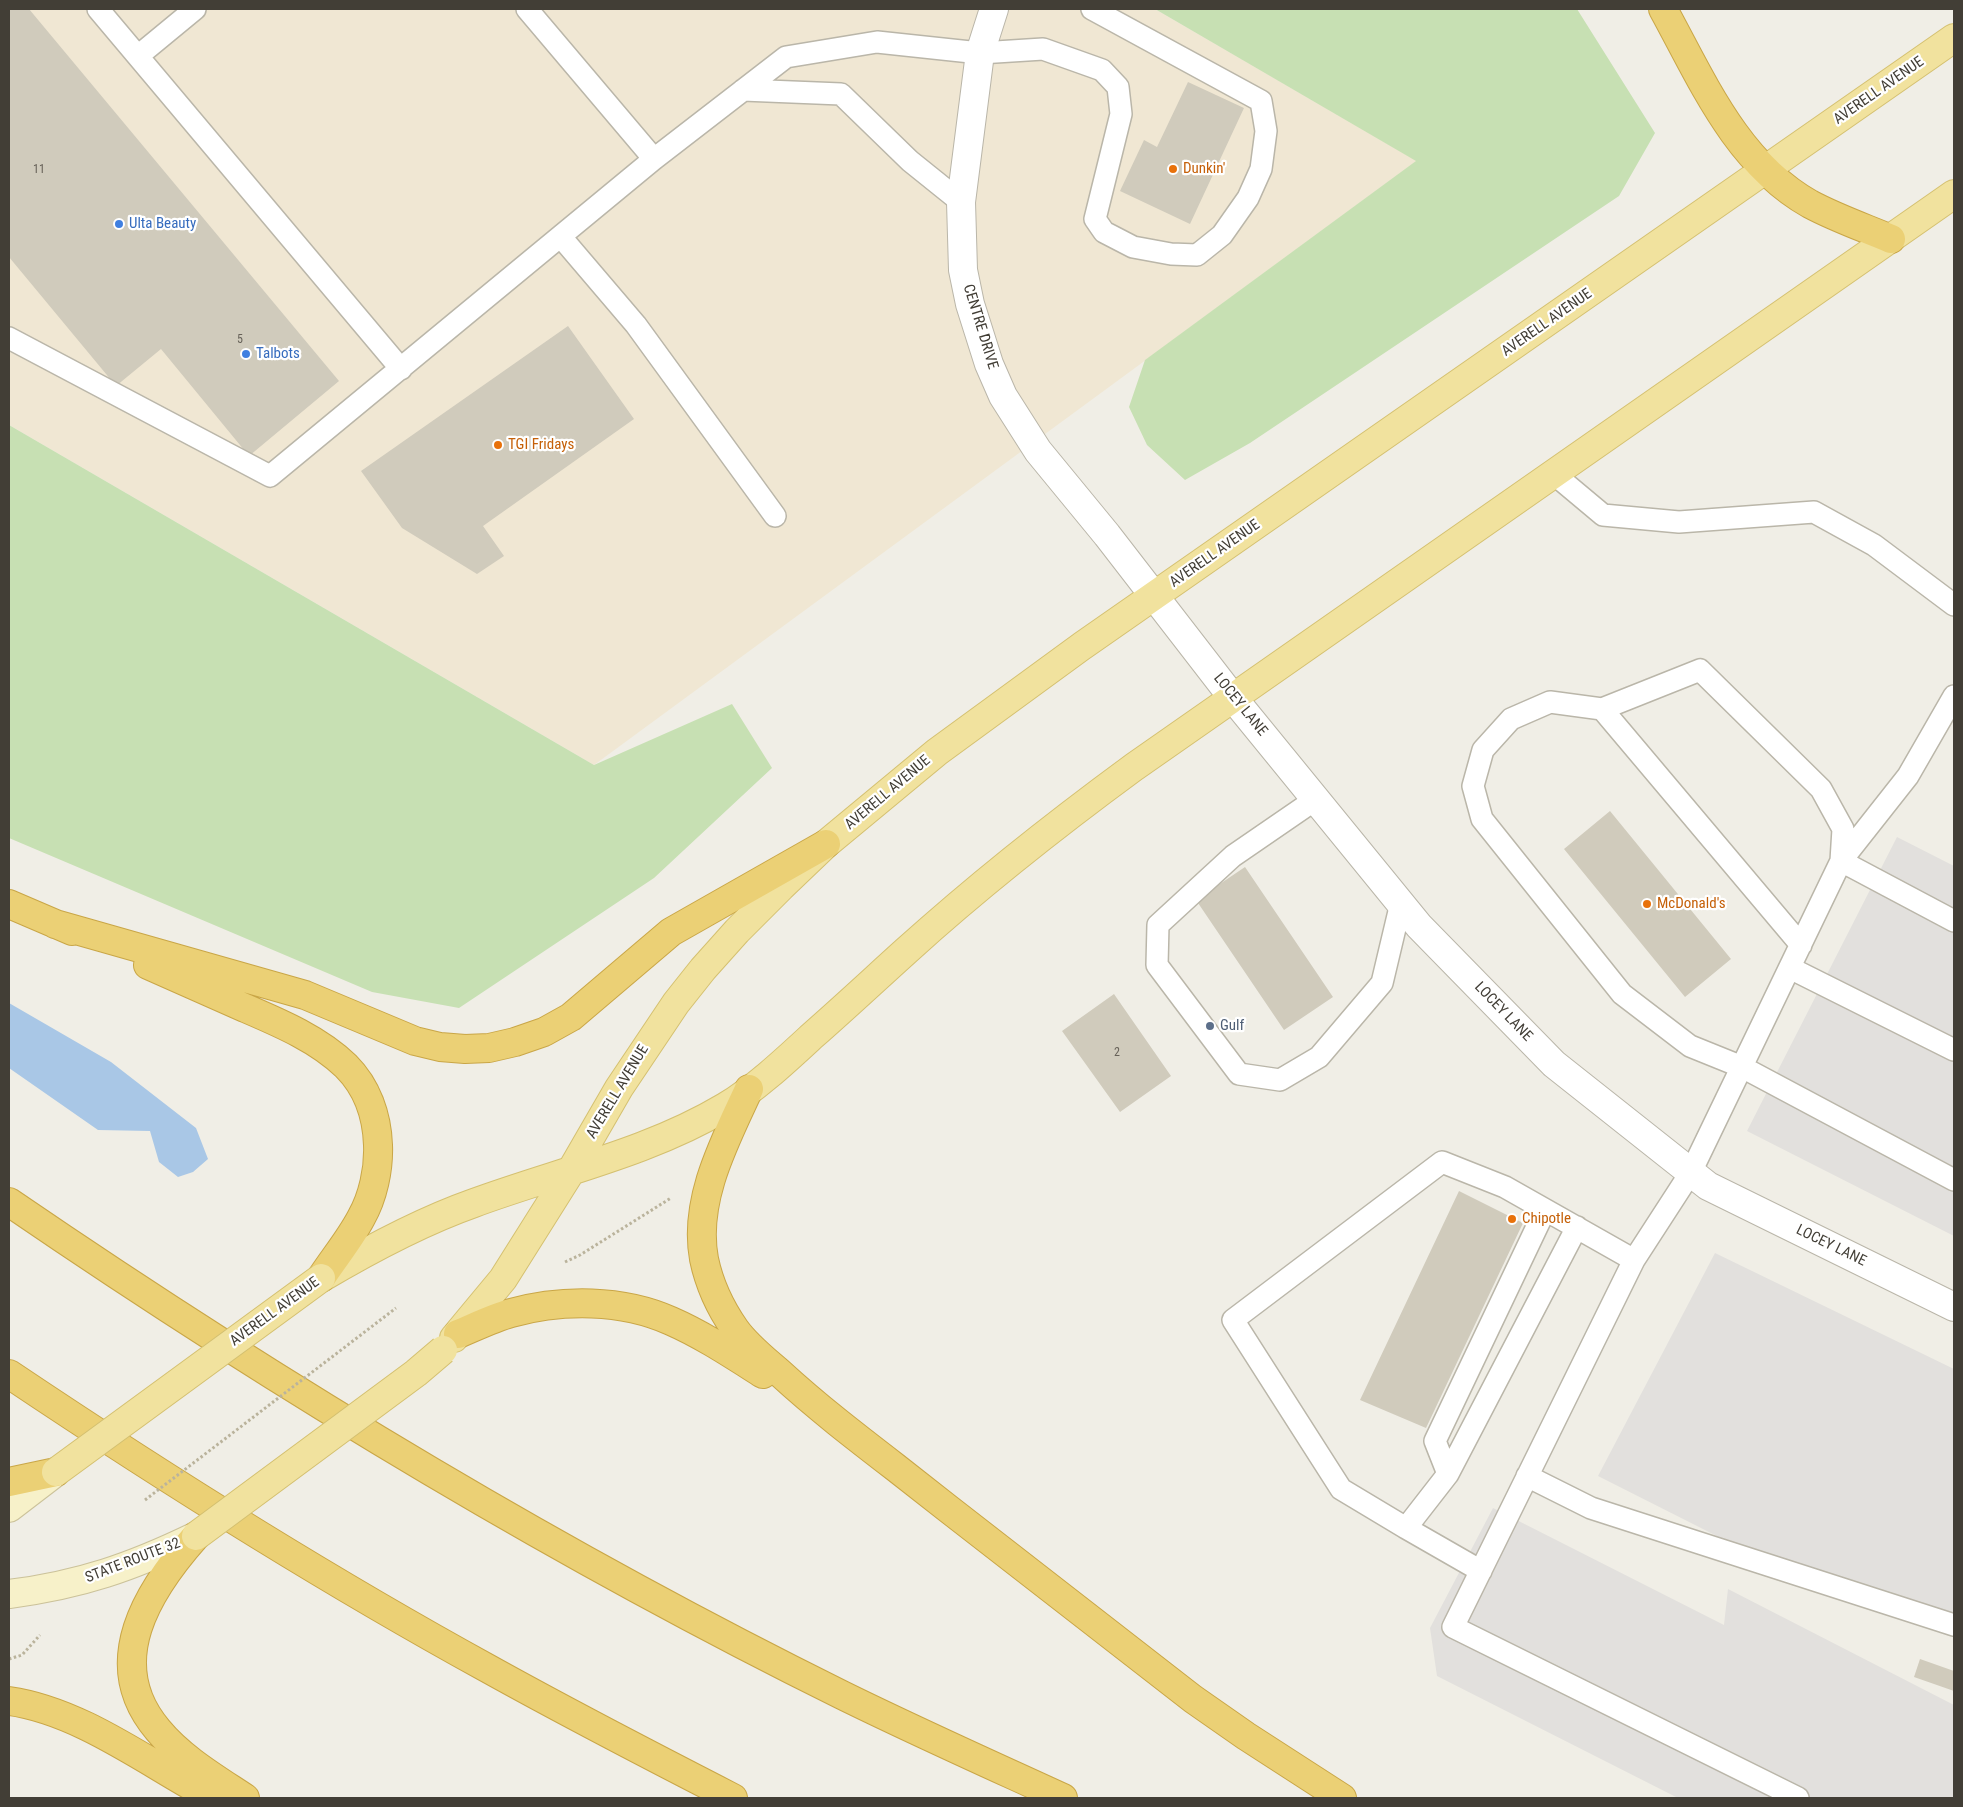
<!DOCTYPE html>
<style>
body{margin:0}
#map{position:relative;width:1963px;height:1807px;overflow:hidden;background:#f0eee6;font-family:"Roboto Condensed",sans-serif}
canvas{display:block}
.frame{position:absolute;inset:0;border:10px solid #423e36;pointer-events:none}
</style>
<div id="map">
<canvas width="1963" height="1807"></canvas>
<div class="frame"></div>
</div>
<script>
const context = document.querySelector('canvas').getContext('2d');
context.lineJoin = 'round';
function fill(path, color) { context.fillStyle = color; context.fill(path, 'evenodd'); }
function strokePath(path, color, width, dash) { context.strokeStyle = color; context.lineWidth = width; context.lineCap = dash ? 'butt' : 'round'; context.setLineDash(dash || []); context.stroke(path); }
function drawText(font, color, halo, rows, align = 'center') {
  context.font = font + ' "Roboto Condensed",sans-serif'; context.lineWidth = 4.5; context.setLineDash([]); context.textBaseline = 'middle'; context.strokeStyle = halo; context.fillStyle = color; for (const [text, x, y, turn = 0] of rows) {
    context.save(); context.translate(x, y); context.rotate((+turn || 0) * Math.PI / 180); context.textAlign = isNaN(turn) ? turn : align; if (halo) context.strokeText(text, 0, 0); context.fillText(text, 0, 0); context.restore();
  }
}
const commercial = new Path2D(`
 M9 9H1155L1417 161 594 765 9 425Z`);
const green = new Path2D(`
 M1155 9H1577L1655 133 1619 196 1250 443 1185 480 1147 445 1129 407 1145 360 1416 161Z
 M9 425 594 765 732 704 772 768 654 878 459 1008 372 992 9 838Z`);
const parking = new Path2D(`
 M1897 837 1954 866V1236L1747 1131Z
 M1715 1253 1954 1369V1622L1798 1577 1598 1476Z
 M1493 1508 1724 1625 1728 1589 1954 1705V1798H1678L1437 1676 1430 1628Z`);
const water = new Path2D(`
 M9 1003 111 1062 196 1128 208 1159 193 1172 178 1177 159 1162 150 1131 98 1130 9 1068Z`);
const building = new Path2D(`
 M9 9H29L339 381 249 456 161 349 116 386 9 257Z
 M1188 82 1244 108 1190 224 1120 191 1144 140 1157 147Z
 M568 326 634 419 483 526 504 556 477 574 402 528 361 471Z
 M1610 811 1731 959 1685 997 1564 849Z
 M1245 867 1333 997 1284 1030 1196 900Z
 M1114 994 1171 1076 1120 1112 1062 1031Z
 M1459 1191 1523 1223 1426 1428 1360 1400Z
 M1920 1659 1954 1671V1691L1914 1677Z`);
const path = new Path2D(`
 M565 1262 580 1255 671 1198
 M9 1659 22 1655 40 1635`);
const lane = new Path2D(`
 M98 9 401 369
 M527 9 654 159
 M138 56 195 9
 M743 90 841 94 910 161 961 202
 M561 237 636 325 775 516
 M9 338 270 476 654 159 786 57 877 42 980 53 1043 49 1102 70 1118 87 1121 114 1095 219 1104 232 1133 247 1171 254 1197 255 1222 235 1248 198 1261 169 1266 131 1261 101 1092 9
 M1554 474 1603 515 1679 522 1814 512 1874 545 1954 605
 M1602 709 1700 670 1821 789 1843 829 1841 861
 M1316 799 1233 856 1158 925 1157 965 1239 1074 1280 1080 1319 1057 1382 983 1401 903
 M1841 861 1954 921
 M1801 945 1602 709 1550 702 1511 719 1483 750 1473 786 1482 819 1622 994 1690 1046 1742 1067 1954 1180
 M1790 968 1954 1050
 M1577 1227 1448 1474 1406 1528 1341 1489 1233 1320 1442 1162 1505 1187 1634 1260
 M1448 1474 1435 1441 1545 1210
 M1527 1476 1591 1508 1954 1625
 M1406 1528 1481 1571
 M1798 1798 1453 1627 1634 1260 1691 1172 1841 861 1908 776 1954 696`);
const street = new Path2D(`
 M994 9 980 53 961 202 963 270 970 304 989 364 1003 396 1038 451 1107 535 1233 698 1419 926 1554 1064 1708 1186 1954 1307`);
const secondary = new Path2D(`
 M9 1508 56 1472
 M9 1594C80 1585 132 1567 196 1536`);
const primary = new Path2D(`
 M321 1278C370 1249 420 1222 474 1203 558 1172 648 1153 725 1107 755 1089 786 1060 812 1036 844 1008 875 979 906 951 979 885 1055 825 1134 767L1954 194
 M454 1338 503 1279 571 1171 619 1088 676 1003 703 969 737 931 781 887 826 844 937 752 1082 646 1954 38`);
const highway = new Path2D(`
 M1663 9C1702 80 1736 162 1810 204 1836 218 1865 228 1891 239
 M9 904 72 931
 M55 924 305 995 415 1041 440 1047 465 1049 489 1048 515 1042 544 1032 571 1017 671 932 826 844
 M148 965C180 979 213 994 245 1008 280 1023 318 1039 346 1066 367 1087 377 1116 378 1145 379 1169 373 1197 361 1218 350 1239 334 1258 321 1278
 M749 1089C725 1141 693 1200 704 1259 709 1283 721 1309 735 1329 747 1346 764 1359 780 1373 817 1407 856 1437 895 1467 994 1545 1094 1622 1193 1699L1246 1736 1342 1798
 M9 1202C275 1384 553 1552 842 1695 915 1731 989 1764 1063 1798
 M458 1334C475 1327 493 1318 511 1313 562 1299 622 1299 671 1321 703 1335 733 1355 763 1374
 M9 1374C164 1478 323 1578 487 1668 568 1713 651 1756 733 1798
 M9 1482 56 1472
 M196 1536C148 1590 101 1663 158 1730 181 1758 215 1778 245 1798
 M9 1701C81 1711 149 1764 213 1798`);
const pathBridge = new Path2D(`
 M145 1500 396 1308`);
const primaryBridge = new Path2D(`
 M56 1472 321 1278
 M196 1536 416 1373 443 1350`);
const markers = [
 [1173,169,5,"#e8710a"],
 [119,224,5,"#3f7fe0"],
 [246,354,5,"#3f7fe0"],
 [498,445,5,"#e8710a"],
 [1647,904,5,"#e8710a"],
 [1210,1026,5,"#5c6f8a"],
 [1512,1219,5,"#e8710a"]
];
const numberNames = [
 ["11",39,170],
 ["5",240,340],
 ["2",1117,1053]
];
const streetNames = [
 ["AVERELL AVENUE",1879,91,-35],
 ["AVERELL AVENUE",1547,323,-35],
 ["CENTRE DRIVE",980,327,73],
 ["AVERELL AVENUE",1215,554,-35],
 ["LOCEY LANE",1240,705,51],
 ["AVERELL AVENUE",888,793,-40],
 ["LOCEY LANE",1503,1012,46],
 ["AVERELL AVENUE",618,1092,-59],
 ["LOCEY LANE",1831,1246,26],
 ["AVERELL AVENUE",275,1312,-36],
 ["STATE ROUTE 32",133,1561,-21]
];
const foodNames = [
 ["Dunkin'",1183,169],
 ["TGI Fridays",508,445],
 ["McDonald's",1657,904],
 ["Chipotle",1522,1219]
];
const shopNames = [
 ["Ulta Beauty",129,224],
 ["Talbots",256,354]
];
const serviceNames = [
 ["Gulf",1220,1026]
];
fill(commercial, '#f0e7d3');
fill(green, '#c7e0b3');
fill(parking, '#e2e0dd');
fill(water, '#a9c7e6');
fill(building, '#d0cbbc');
strokePath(lane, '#bab6a9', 24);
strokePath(street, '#bab6a9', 30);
strokePath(secondary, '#cbc29a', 30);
strokePath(primary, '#d4c070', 30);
strokePath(highway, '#c9a647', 30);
strokePath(path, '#bab39c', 3, [2.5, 2.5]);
strokePath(lane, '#fff', 21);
strokePath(street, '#fff', 28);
strokePath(secondary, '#f7f1c9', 28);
strokePath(primary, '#f1e29e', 28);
strokePath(highway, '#ebd075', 28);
strokePath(primaryBridge, '#d4c070', 30, []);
strokePath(pathBridge, '#bab39c', 3, [2.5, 2.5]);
strokePath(primaryBridge, '#f1e29e', 28);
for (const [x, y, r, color] of markers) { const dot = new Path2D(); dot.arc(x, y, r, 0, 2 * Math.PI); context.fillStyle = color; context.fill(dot); strokePath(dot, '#fff', 2); }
drawText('12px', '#666158', null, numberNames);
drawText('15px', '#423e36', '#fff', streetNames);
drawText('15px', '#c56008', '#fff', foodNames, 'left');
drawText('15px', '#366cbe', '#fff', shopNames, 'left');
drawText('15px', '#4e5e75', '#fff', serviceNames, 'left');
</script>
